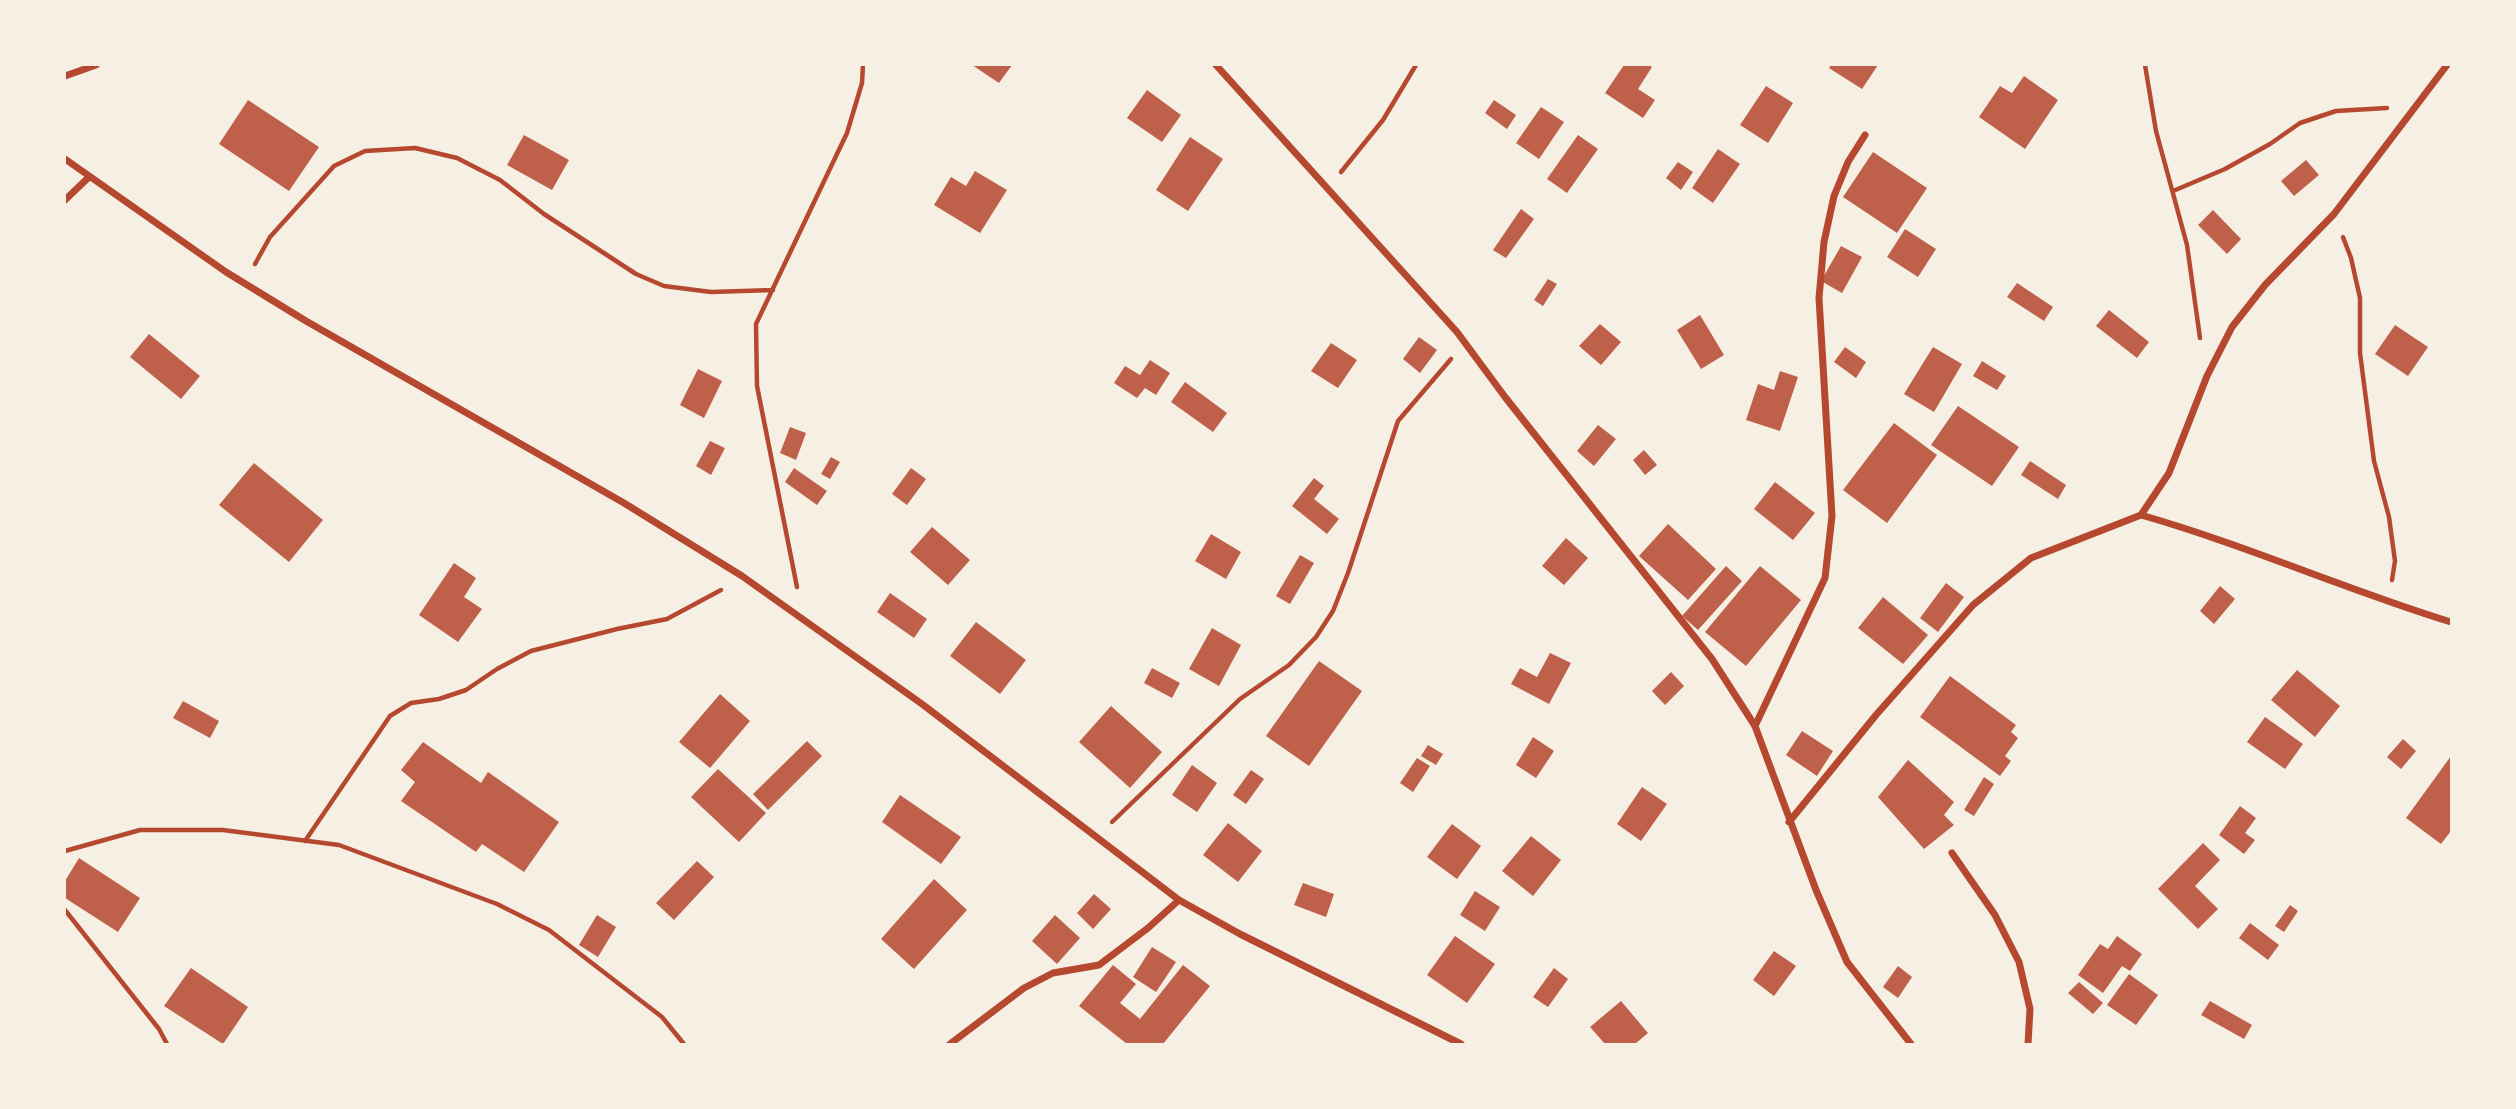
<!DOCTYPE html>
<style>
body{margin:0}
#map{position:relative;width:2516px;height:1109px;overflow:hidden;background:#f6efe4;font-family:"Noto Serif",serif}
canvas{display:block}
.frame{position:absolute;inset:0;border:66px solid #f6efe4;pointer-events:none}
</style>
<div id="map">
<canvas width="2516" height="1109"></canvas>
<div class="frame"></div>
</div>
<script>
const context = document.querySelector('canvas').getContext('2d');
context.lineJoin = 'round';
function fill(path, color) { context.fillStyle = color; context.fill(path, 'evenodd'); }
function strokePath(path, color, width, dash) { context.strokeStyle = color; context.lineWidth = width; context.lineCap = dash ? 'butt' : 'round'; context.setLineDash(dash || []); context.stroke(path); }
const building = new Path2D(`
 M972 65H1012L999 83Z
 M1624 65H1648L1652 67 1638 89 1655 100 1643 118 1605 93Z
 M1831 65H1878L1862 89 1829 68Z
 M2024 76 2058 100 2025 149 1979 117 2000 86 2012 93Z
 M1766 86 1793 103 1768 143 1740 125Z
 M1147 90 1181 115 1162 142 1127 118Z
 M248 100 319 147 289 191 219 144Z
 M1494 100 1516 115 1507 129 1485 113Z
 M1541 107 1564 122 1539 159 1516 143Z
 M524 135 569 160 552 190 507 165Z
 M1578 135 1598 149 1567 193 1547 179Z
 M1190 137 1223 159 1188 211 1156 190Z
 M1718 149 1740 164 1713 203 1692 188Z
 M1873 152 1927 188 1897 233 1843 197Z
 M2306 160 2319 175 2294 196 2281 181Z
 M1678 162 1693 172 1681 190 1666 178Z
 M975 171 1007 190 980 233 934 205 951 177 966 186Z
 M1521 209 1534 219 1506 258 1493 250Z
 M2213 210 2241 239 2227 254 2198 225Z
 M1905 229 1936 249 1918 277 1887 257Z
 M1841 246 1862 257 1842 293 1821 281Z
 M1548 279 1557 284 1543 306 1534 300Z
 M2017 283 2053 307 2044 321 2007 297Z
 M2109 310 2149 342 2137 358 2096 326Z
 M1700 315 1724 355 1701 369 1677 330Z
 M1600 324 1621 342 1601 365 1579 346Z
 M2395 325 2428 347 2408 376 2375 354Z
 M149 334 200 376 181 399 130 357Z
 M1419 337 1437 350 1420 373 1403 359Z
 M1331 343 1357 360 1338 388 1311 371Z
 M1845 347 1866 362 1856 378 1834 362Z
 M1933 347 1962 364 1934 412 1904 394Z
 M1150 360 1170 373 1156 395 1145 388 1137 398 1114 383 1125 366 1140 375Z
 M1982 361 2006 376 1997 390 1973 376Z
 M698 369 722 381 704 418 680 405Z
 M1780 371 1798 377 1780 431 1746 420 1758 384 1774 390Z
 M1185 382 1227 413 1213 432 1171 402Z
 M1958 406 2019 447 1992 486 1931 445Z
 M1894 423 1937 455 1887 523 1843 490Z
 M1598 425 1616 439 1594 466 1577 451Z
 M790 427 806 433 796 460 780 453Z
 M710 441 725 448 711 475 696 466Z
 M1644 450 1657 465 1645 475 1633 460Z
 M831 457 840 462 830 479 821 474Z
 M2030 461 2066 485 2058 499 2021 475Z
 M254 463 323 520 289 562 219 505Z
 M794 468 827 491 817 505 785 482Z
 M911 468 926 479 907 505 892 494Z
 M1314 478 1324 486 1314 499 1339 519 1327 534 1292 506Z
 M1775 482 1815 513 1793 540 1754 509Z
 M1668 524 1716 569 1688 600 1639 556Z
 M932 527 970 560 948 585 910 552Z
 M1211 534 1241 552 1226 579 1195 561Z
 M1566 538 1588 558 1564 585 1542 566Z
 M1300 555 1314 563 1290 604 1276 596Z
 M454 563 476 578 464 597 482 609 458 642 419 615Z
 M1726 566 1742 581 1698 630 1682 616Z
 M1760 566 1801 600 1746 666 1705 632Z
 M1946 583 1964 597 1938 632 1920 618Z
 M2220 586 2235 599 2214 624 2200 611Z
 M890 593 927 619 914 638 877 612Z
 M1883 597 1928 635 1903 664 1858 628Z
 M976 622 1026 660 1000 694 950 656Z
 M1212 628 1241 645 1219 686 1189 669Z
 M1550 653 1571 663 1549 704 1511 684 1520 668 1537 677Z
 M1319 661 1362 691 1309 766 1266 736Z
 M1152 668 1180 683 1172 698 1144 683Z
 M2297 670 2340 706 2315 737 2271 700Z
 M1671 672 1684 686 1665 705 1652 691Z
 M1950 676 2016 725 2011 732 2018 738 2005 756 2011 761 2000 776 1920 717Z
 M720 694 750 721 710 768 679 742Z
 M183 701 219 721 210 738 173 718Z
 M1111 706 1162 752 1130 788 1079 742Z
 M2265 717 2303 744 2285 769 2247 742Z
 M1802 731 1833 751 1817 776 1786 755Z
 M1533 737 1554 751 1536 778 1516 765Z
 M2403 739 2416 751 2401 769 2387 757Z
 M807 741 822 756 768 810 753 794Z
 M423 742 481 783 488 772 559 822 524 872 482 844 476 852 401 801 415 782 401 770Z
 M1428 745 1443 754 1436 765 1421 756Z
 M2451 756V831L2441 844 2406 818Z
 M1417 758 1430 766 1413 792 1400 783Z
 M1908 760 1954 802 1944 815 1954 825 1924 849 1878 797Z
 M1192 765 1217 783 1197 812 1172 795Z
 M718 769 766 813 739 842 691 797Z
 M1251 770 1264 779 1246 804 1233 795Z
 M1984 777 1994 784 1974 816 1964 810Z
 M1642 787 1667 804 1641 841 1617 824Z
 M900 795 961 837 941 864 882 822Z
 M2240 806 2256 818 2245 833 2255 840 2244 854 2219 835Z
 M1228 823 1262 851 1238 882 1203 855Z
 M1452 824 1481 846 1457 879 1427 857Z
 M1531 836 1561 860 1533 896 1502 871Z
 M2203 843 2220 860 2195 886 2218 909 2198 929 2158 889Z
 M79 858 140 898 118 932 65 898V881Z
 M697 861 714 877 674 920 656 903Z
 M934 879 967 910 914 969 881 939Z
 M1303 883 1334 894 1326 917 1294 905Z
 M1475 891 1500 907 1485 931 1460 915Z
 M1094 894 1111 909 1093 929 1077 913Z
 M2290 905 2298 911 2284 932 2275 926Z
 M597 915 616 927 598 957 579 945Z
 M1055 915 1080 938 1057 964 1032 941Z
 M2250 923 2279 945 2268 960 2239 938Z
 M1455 936 1495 964 1467 1003 1427 975Z
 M2117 936 2142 954 2130 971 2122 966 2103 993 2078 975 2100 944 2108 949Z
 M1152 947 1176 962 1156 992 1133 977Z
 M1774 951 1796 966 1774 996 1753 980Z
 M1113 965 1136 984 1120 1003 1140 1019 1183 965 1210 986 1163 1044H1127L1079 1006Z
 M1898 966 1912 977 1898 998 1883 987Z
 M191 968 248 1007 223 1044 164 1006Z
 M1554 968 1568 979 1548 1007 1533 997Z
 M2129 974 2158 995 2136 1025 2107 1005Z
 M2079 982 2103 1003 2093 1014 2068 993Z
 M1621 1001 1648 1033 1635 1044H1605L1590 1027Z
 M2210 1001 2252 1025 2244 1039 2201 1015Z`);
const path = new Path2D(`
 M2145 65 2156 131 2187 245 2200 338
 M1341 172 1383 120 1416 65
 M2173 191 2225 169 2270 144 2300 123 2336 111 2387 108
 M2343 237 2351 258 2360 298V353L2374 461 2389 517 2395 561 2392 580
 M255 264 270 237 334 166 365 151 415 148 457 158 500 180 544 214 636 274 664 286 711 292 773 290
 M797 587 757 386 756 324 847 133 862 83 863 65
 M1112 822 1240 699 1289 665 1316 637 1333 611 1348 573 1398 421 1451 359
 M305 841 390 716 411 703 439 699 466 690 497 669 531 651 617 629 667 619 721 590
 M65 851 140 830H223L339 845 497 904 549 930 662 1017 684 1044
 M65 910 159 1029 167 1044`);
const minor = new Path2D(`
 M1216 65 1457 332 1505 397 1712 659 1755 726 1816 890 1847 962 1911 1044
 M65 76 96 65
 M65 159 226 272 306 321 624 503 742 576 922 704 1179 900 1240 934 1461 1044
 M65 200 89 177
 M2141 515C2246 545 2347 590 2451 622
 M1755 726 1825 578 1832 516 1819 298 1824 242 1834 196 1848 162 1865 135
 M1789 822 1876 715 1973 605 2031 558 2141 515 2169 473 2207 376 2232 327 2265 285 2334 214 2447 65
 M1952 853 1995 915 2019 962 2030 1009 2028 1044
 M950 1044 1024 988 1053 973 1099 965 1148 928 1179 900`);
fill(building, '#bf614a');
strokePath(path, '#b5482f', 4.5);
strokePath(minor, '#b5482f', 7);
</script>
